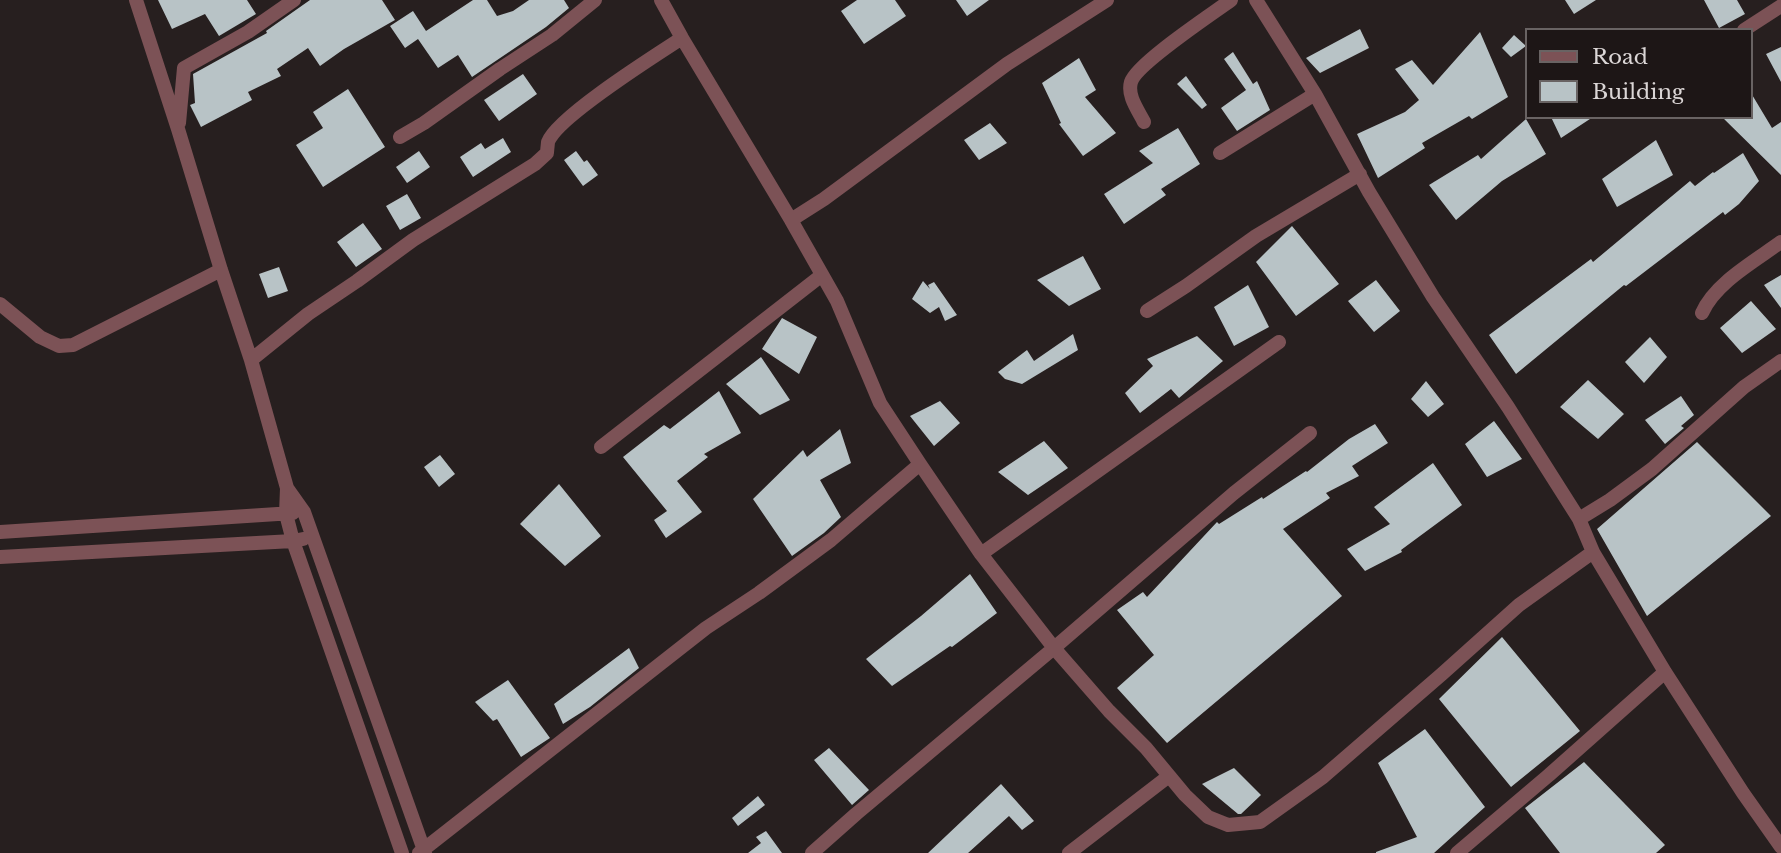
<!DOCTYPE html>
<style>
body{margin:0}
#map{position:relative;width:1781px;height:853px;overflow:hidden;background:#271f1f;font-family:"Libre Baskerville",serif}
canvas{display:block}
.legend{position:absolute;left:1525px;top:28px;width:228px;height:91px;box-sizing:border-box;background:#1d1616;border:2px solid #696363;margin:0;padding:9px 12px;list-style:none;font-size:21px;color:#dbd6d6}
.legend li{display:flex;align-items:center;gap:14px;height:35px}
.legend b{width:35px;border:2px solid #696363}
</style>
<div id="map">
<canvas width="1781" height="853"></canvas>
<ul class="legend">
<li><b style="height:9px;background:#7c5256"></b>Road</li>
<li><b style="height:19px;background:#b8c3c6"></b>Building</li>
</ul>
</div>
<script>
const context = document.querySelector('canvas').getContext('2d');
context.lineJoin = 'round';
function fill(path, color) { context.fillStyle = color; context.fill(path, 'evenodd'); }
function strokePath(path, color, width, dash) { context.strokeStyle = color; context.lineWidth = width; context.lineCap = dash ? 'butt' : 'round'; context.setLineDash(dash || []); context.stroke(path); }
const building = new Path2D(`
 M158 0H247L256 14 219 36 205 14 172 29Z
 M310 0H382L395 20 344 49 320 66 308 48 277 69 281 76 248 92 252 100 201 127 190 105 195 103 193 74 267 33 266 31Z
 M473 0H487L497 16 513 11 529 0H564L569 8 546 27 472 77 458 55 438 68 418 39 405 48 390 26 413 11 426 31Z
 M857 0H895L906 16 864 44 841 11Z
 M956 0H989L967 16Z
 M1565 0H1596L1574 14Z
 M1704 0H1737L1745 14 1719 28Z
 M1360 29 1369 48 1320 73 1306 58Z
 M1480 32 1508 97 1472 119 1469 116 1422 143 1425 148 1378 178 1357 134 1405 112 1419 100 1395 69 1412 60 1433 85Z
 M1514 35 1526 46 1511 57 1502 48Z
 M1781 47V82L1766 54Z
 M1233 52 1253 84 1257 81 1270 110 1237 131 1221 108 1246 90 1224 59Z
 M1079 58 1096 90 1085 97 1116 133 1083 156 1059 124 1061 123 1042 83Z
 M523 74 537 94 499 121 484 100Z
 M1186 76 1207 105 1202 109 1177 84Z
 M348 89 385 147 323 187 296 145 323 128 313 112Z
 M1751 93 1772 128 1781 122V175L1722 117H1751Z
 M1551 117H1593L1561 138Z
 M1526 119 1546 154 1502 181 1456 220 1429 185 1478 155 1481 159Z
 M990 123 1007 143 979 160 964 140Z
 M1178 128 1200 164 1161 189 1166 195 1124 224 1104 194 1153 163 1139 151Z
 M503 138 511 152 473 177 460 157 481 143 485 149Z
 M1656 140 1673 175 1617 207 1602 179Z
 M419 151 430 167 407 183 396 167Z
 M576 151 584 162 587 160 598 175 583 186 564 160Z
 M1743 153 1759 181 1739 204 1725 215 1723 212 1626 286 1624 285 1516 374 1489 335 1591 259 1593 262 1690 181 1695 186 1713 172 1714 173Z
 M407 194 421 218 400 230 386 206Z
 M363 223 382 249 356 267 337 242Z
 M1292 226 1339 284 1296 316 1256 262Z
 M1083 256 1101 289 1069 306 1037 280Z
 M279 267 288 291 268 298 259 274Z
 M1781 275V308L1764 285Z
 M1376 280 1400 311 1374 332 1348 301Z
 M923 281 930 289 928 285 934 282 957 315 945 321 939 307 930 313 912 299Z
 M1248 285 1269 327 1234 346 1214 307Z
 M1751 301 1776 329 1742 353 1720 328Z
 M782 318 817 337 799 374 762 349Z
 M1073 334 1078 350 1022 384 1005 379 998 372 1027 350 1034 361Z
 M1197 336 1223 361 1179 398 1171 389 1140 413 1125 393 1153 366 1147 359Z
 M1650 337 1667 357 1644 383 1625 362Z
 M761 357 790 400 760 415 726 384Z
 M1588 380 1624 414 1598 439 1560 407Z
 M1426 381 1444 404 1428 417 1411 399Z
 M719 391 741 433 704 454 708 457 677 481 702 512 666 538 654 520 667 511 623 457 664 425 670 429Z
 M1681 396 1694 415 1681 426 1684 428 1665 444 1645 420Z
 M940 401 960 423 934 446 910 416Z
 M1494 421 1522 459 1487 477 1465 444Z
 M1375 424 1388 443 1352 466 1359 476 1326 493 1330 498 1283 529 1342 596 1167 743 1117 688 1154 655 1117 610 1143 592 1147 597 1217 522 1219 524 1262 497 1263 499 1306 471 1307 472 1349 439Z
 M840 429 851 463 820 480 841 517 824 533 792 556 753 499 803 450 807 457Z
 M1044 441 1068 468 1028 495 998 472Z
 M1697 442 1771 516 1647 616 1597 529Z
 M440 455 455 474 439 487 424 467Z
 M1433 463 1462 505 1401 550 1402 552 1365 571 1347 549 1390 524 1374 507Z
 M559 484 601 536 565 566 520 524Z
 M970 574 997 613 952 647 950 646 892 686 866 659 921 616Z
 M1502 637 1580 731 1511 787 1439 699Z
 M629 648 639 668 590 707 563 724 554 704Z
 M508 680 550 738 521 757 497 719 493 721 475 702Z
 M1425 729 1485 807 1434 853H1376V852L1417 837 1378 763Z
 M829 748 869 790 852 805 814 760Z
 M1584 762 1665 845 1656 853H1560L1525 808Z
 M1234 768 1261 795 1241 814H1238L1202 784Z
 M1001 784 1034 821 1022 830 1009 816 968 853H928Z
 M758 796 765 805 738 826 732 818Z
 M766 831 782 853H748L761 843 756 837Z`);
const minor = new Path2D(`
 M136 0 178 129 221 270 251 360 287 488 286 514 293 541 402 853
 M661 0 682 38 791 220 837 301 880 403 920 464 981 554 1054 648 1109 711 1146 748 1185 795 1208 817 1228 825 1260 822 1323 777 1442 674 1519 605 1593 552
 M1256 0 1315 94 1369 192 1433 297 1508 407 1579 519 1593 552 1665 672 1743 793 1781 847
 M1744 30 1781 6
 M1144 122C1138 110 1127 96 1131 82 1136 64 1212 14 1231 0
 M179 123 184 68 248 32 294 0
 M400 137 424 123 500 69 552 35 595 0
 M1220 153 1315 94
 M791 220 824 199 1007 64 1107 0
 M0 304 40 337 59 346 73 345 221 270
 M1147 311 1186 286 1256 236 1360 174
 M1702 313C1715 283 1755 261 1781 242
 M251 360 308 314 357 281 413 240 535 164 547 153C547 151 548 143 548 142 557 117 656 55 682 38
 M601 447 822 275
 M287 488 304 512 425 853
 M1579 519 1610 500 1652 469 1744 387 1781 361
 M0 532 293 513
 M981 554 1279 342
 M0 557 293 541 303 539
 M419 853 706 628 759 593 831 540 920 464
 M812 853 856 814 1054 648 1234 493 1310 433
 M1069 853 1169 776
 M1457 853 1549 775 1665 672`);
fill(building, '#b8c3c6');
strokePath(minor, '#7c5256', 14);
</script>
